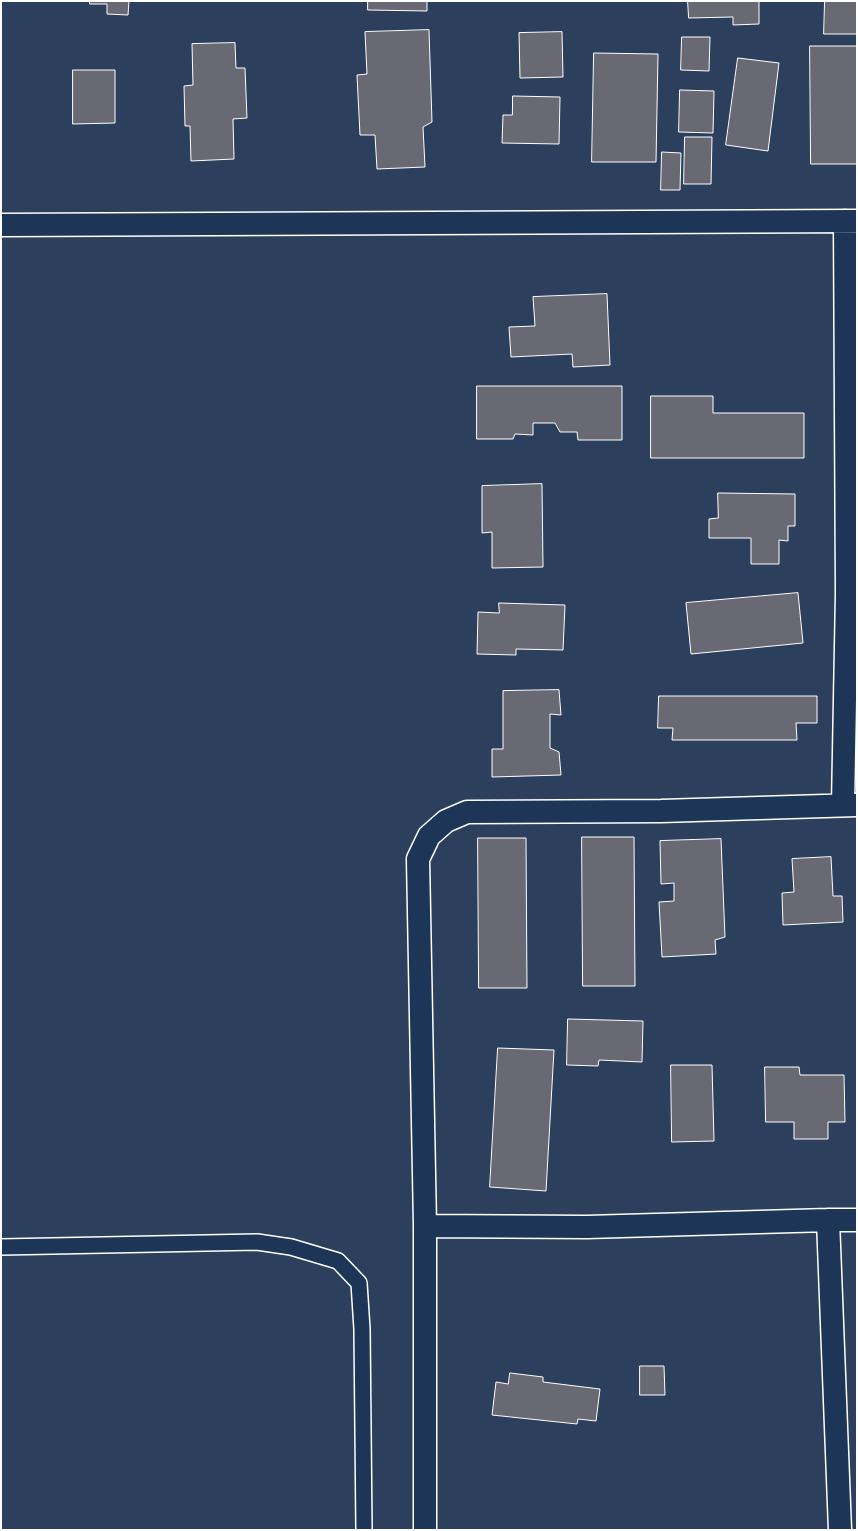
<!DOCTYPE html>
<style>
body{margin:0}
#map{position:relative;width:858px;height:1531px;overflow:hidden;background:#2c3f5d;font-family:"Indie Flower",sans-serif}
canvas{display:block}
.frame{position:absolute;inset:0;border:2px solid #fff;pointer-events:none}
</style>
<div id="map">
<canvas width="858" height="1531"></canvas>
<div class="frame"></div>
</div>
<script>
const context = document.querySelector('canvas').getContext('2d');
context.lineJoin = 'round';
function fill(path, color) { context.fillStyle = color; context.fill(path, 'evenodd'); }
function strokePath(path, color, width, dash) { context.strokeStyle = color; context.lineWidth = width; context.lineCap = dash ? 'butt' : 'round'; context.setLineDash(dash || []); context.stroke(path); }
const building = new Path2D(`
 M90 1H129L128 15 107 14V4H90Z
 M368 1H427V11L368 10Z
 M688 1H759V24L733 25V17L689 18Z
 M825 1H857V34H824Z
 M429 30 432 122 423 127 425 167 377 169 375 135H360L357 75 367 74 365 32Z
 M562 32 563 77 520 78 519 33Z
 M682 37H710L709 71 681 70Z
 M235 43 236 68H245L247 118 233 119 234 159 191 161 190 126H185L184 86 193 85 192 44Z
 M810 46H857V164H811Z
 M594 53 658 54 656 162H592Z
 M738 58 779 63 768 151 726 145Z
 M73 70H115V123L73 124Z
 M680 90 714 91 713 133 679 132Z
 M513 96 560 97 559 144 502 143 503 115H512Z
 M685 137H712L711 184H684Z
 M662 152 681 153 680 190H661Z
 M607 294 610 365 573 367 572 354 511 357 509 327 535 326 533 297Z
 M477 386H622V440H578L577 432H560L555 423H533V435L515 434 513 439H477Z
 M651 396H713V413H804V458H651Z
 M542 484 543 567 492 568V532L482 533V486Z
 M718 493 795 494V526H788V541L779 540V564H751V538H709V519L718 518Z
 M798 593 803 643 691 654 686 603Z
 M499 603 565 605 563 650 516 649V655L477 654 478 612 499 613Z
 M559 690 561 715 550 714V748L559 752 561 775 492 777V749H503V691Z
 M659 696H817V723H796L797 740H672L673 728H658Z
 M582 837H634L635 986H583Z
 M478 838H526L527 988H479Z
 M721 839 725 937 715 940 716 954 662 957 659 902 674 901V883L661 884 660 841Z
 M831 857 833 896H842L843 922 783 925 782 893 794 892 792 859Z
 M568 1019 643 1021 642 1062 599 1060 598 1066 567 1065Z
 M498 1048 554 1050 546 1191 490 1187Z
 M671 1065H712L714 1141 672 1142Z
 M765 1067H799L800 1075H844L845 1122H828V1139H794V1122H766Z
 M640 1366H664L665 1395H640Z
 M510 1373 543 1377V1382L600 1389 596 1421 578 1419 577 1424 492 1415 496 1382 508 1384Z`);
const service = new Path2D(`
 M1 1247 257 1242 291 1247 338 1261 359 1283 362 1329 364 1530`);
const minor = new Path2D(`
 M1 225 857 221
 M843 805 847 594 845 221
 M828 1220 840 1530
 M425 1226 587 1227 828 1220H857
 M425 1530V1226L418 859 429 836 446 821 467 812 661 811 857 805`);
fill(building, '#696973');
strokePath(building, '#fff', 1);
strokePath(service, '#fff', 18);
strokePath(minor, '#fff', 25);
strokePath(service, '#1d3557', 15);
strokePath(minor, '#1d3557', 22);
</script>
